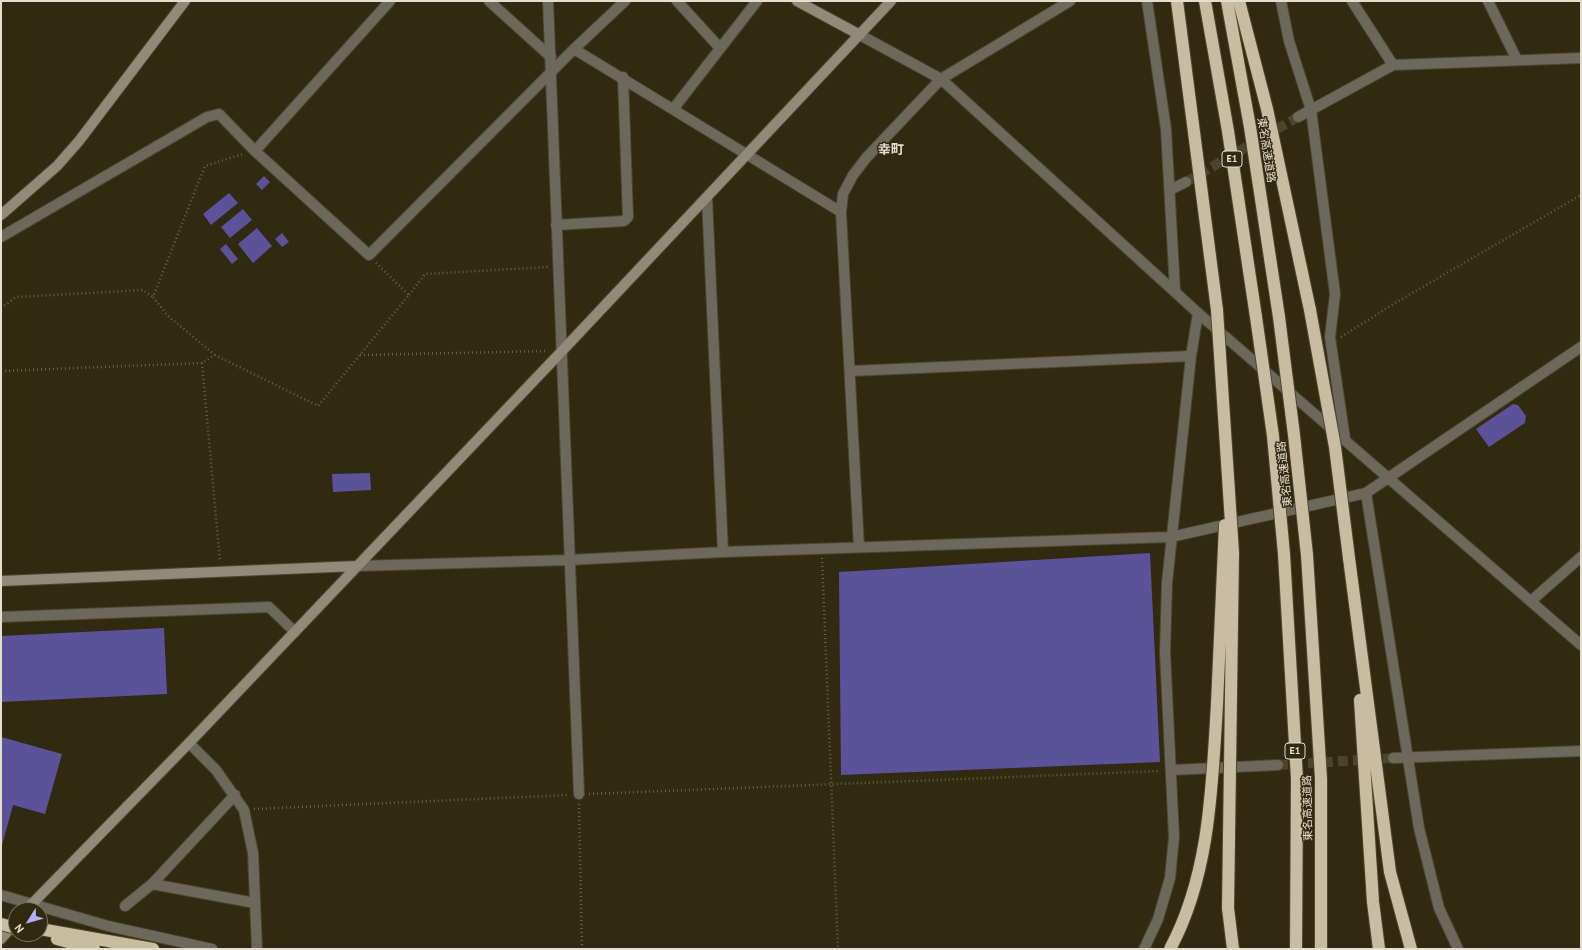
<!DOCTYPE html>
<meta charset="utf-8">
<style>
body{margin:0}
#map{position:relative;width:1582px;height:950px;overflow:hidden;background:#322911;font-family:"PT Sans",sans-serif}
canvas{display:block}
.frame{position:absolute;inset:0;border:2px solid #e4ded0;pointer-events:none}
.north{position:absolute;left:8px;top:902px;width:40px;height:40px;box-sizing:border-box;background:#322911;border:1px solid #79715d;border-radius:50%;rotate:233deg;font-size:11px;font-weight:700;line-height:16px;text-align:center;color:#e4ded0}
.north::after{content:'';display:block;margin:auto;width:14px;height:18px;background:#b2adf9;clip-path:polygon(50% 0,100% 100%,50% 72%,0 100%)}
</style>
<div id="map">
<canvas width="1582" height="950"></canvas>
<div class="frame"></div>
<div class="north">N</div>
</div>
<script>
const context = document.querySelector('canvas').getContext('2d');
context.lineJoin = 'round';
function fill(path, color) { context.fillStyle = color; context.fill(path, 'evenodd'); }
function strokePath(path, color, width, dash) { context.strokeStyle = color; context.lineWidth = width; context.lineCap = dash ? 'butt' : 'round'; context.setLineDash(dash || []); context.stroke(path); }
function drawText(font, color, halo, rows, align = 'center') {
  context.font = font + ' "PT Sans","Noto Sans JP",sans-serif'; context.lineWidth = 3; context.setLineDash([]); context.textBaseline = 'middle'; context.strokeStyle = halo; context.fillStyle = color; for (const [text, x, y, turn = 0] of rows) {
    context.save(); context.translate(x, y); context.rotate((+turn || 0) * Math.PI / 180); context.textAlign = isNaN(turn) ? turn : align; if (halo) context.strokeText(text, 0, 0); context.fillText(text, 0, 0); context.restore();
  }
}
const building = new Path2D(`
 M264 176 270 182 262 190 256 184Z
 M229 193 238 203 211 225 203 214Z
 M243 209 252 220 230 238 221 227Z
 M257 228 272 246 253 263 238 244Z
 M282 233 289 242 282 247 275 239Z
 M226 244 238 259 232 264 220 249Z
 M1513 404 1518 405 1526 416 1525 423 1489 447 1476 429Z
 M370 473 371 490 333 492 332 474Z
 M1150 553 1160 762 841 775 839 572Z
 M164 628 167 694 1 702V636Z
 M1 737 62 754 45 814 13 805 1 849Z`);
const streetTunnel = new Path2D(`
 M1186 182 1298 117
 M1278 765 1393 758`);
const path = new Path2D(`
 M409 295 425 274 548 267
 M1 308 16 297 143 290 153 297
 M1341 337 1395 303 1581 195
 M215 355 168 316 153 297 205 166 243 154
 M360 355 547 351
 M202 363 220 562
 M1 371 202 363 215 355 318 406 409 295 375 262
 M822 558 838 949
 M589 794 1160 771
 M579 804 582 949
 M254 809 568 795`);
const street = new Path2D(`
 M489 1 551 57
 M548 1 579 794
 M677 1 720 48
 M1147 1 1166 129 1175 290
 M1281 1 1289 41 1311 110 1335 294 1330 337 1345 439
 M1352 1 1393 65 1581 58
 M1488 1 1517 60
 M860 35 941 79 1198 313 1581 645
 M574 49 841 212
 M674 108 757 1
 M1298 117 1393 65
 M255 151 390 1
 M1170 190 1186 182
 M707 198 723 552
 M556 225 624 221 628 217 623 77
 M1 237 207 117 219 114 255 151 369 255 574 49 625 1
 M851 371 1191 356
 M1366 493 1419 828 1439 908 1458 949
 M859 547 841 212 843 194 853 175 867 157 941 79 1070 1
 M357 566 569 560 723 552 1171 537 1366 493 1581 347
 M1531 601 1581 557
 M1 617 269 607 295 632
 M189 743 216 770 244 810 253 853 257 949
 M1393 758 1581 751
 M1172 770 1278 765
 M152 884 255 903
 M1 895 108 926 212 949
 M125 906 152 884 235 795
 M1144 949 1158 919 1170 878 1174 837 1165 652 1167 583 1191 356 1198 313`);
const secondary = new Path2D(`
 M797 1 860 35
 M1 215 57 166 79 141 185 1
 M1 581 357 566
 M26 910 189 743 562 351 891 1
 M1 939 16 922`);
const highway = new Path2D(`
 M1177 1 1217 310
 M1205 1 1228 131 1256 317
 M1227 1 1250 127 1279 317
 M1239 1 1267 109 1310 310
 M1284 554 1297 779 1296 949
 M1307 555 1321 779V949
 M1349 558 1390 872 1411 949
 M1360 700 1373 902 1379 949
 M1228 908 1233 949
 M40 929 153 949
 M57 939 94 949`);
const highwayBridge = new Path2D(`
 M1217 310 1233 553 1228 908
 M1310 310 1335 447 1349 558
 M1256 317 1273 436 1284 554
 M1279 317 1294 435 1307 555
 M1 924 16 928
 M1170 949C1210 875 1212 786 1217 704 1220 644 1222 584 1225 525`);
const shields = [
 [1232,159,20],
 [1295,751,20]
];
const shieldNames = [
 ["E1",1232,159],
 ["E1",1295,751]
];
const streetNames = [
 ["東名高速道路",1266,150,81],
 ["東名高速道路",1285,474,-96],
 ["東名高速道路",1308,808,-91]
];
const quarterNames = [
 ["幸町",891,150]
];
fill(building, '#5b5299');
strokePath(streetTunnel, '#4d442e', 10, [10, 5]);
strokePath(street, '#4e4630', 12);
strokePath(secondary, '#4e4630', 12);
strokePath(highway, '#4e4630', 14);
strokePath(path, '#68604b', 2.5, [1, 3]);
strokePath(street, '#6c685c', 10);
strokePath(secondary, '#918a78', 10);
strokePath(highway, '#c8bda1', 12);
strokePath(highwayBridge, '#4e4630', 14, []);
strokePath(highwayBridge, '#c8bda1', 12);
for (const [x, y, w] of shields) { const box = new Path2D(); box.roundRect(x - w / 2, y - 8, w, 16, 3); context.fillStyle = '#322911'; context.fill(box); strokePath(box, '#e4ded0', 1); }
drawText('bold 10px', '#e4ded0', null, shieldNames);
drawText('11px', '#e4ded0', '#322911', streetNames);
drawText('bold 13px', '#e4ded0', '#322911', quarterNames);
</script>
